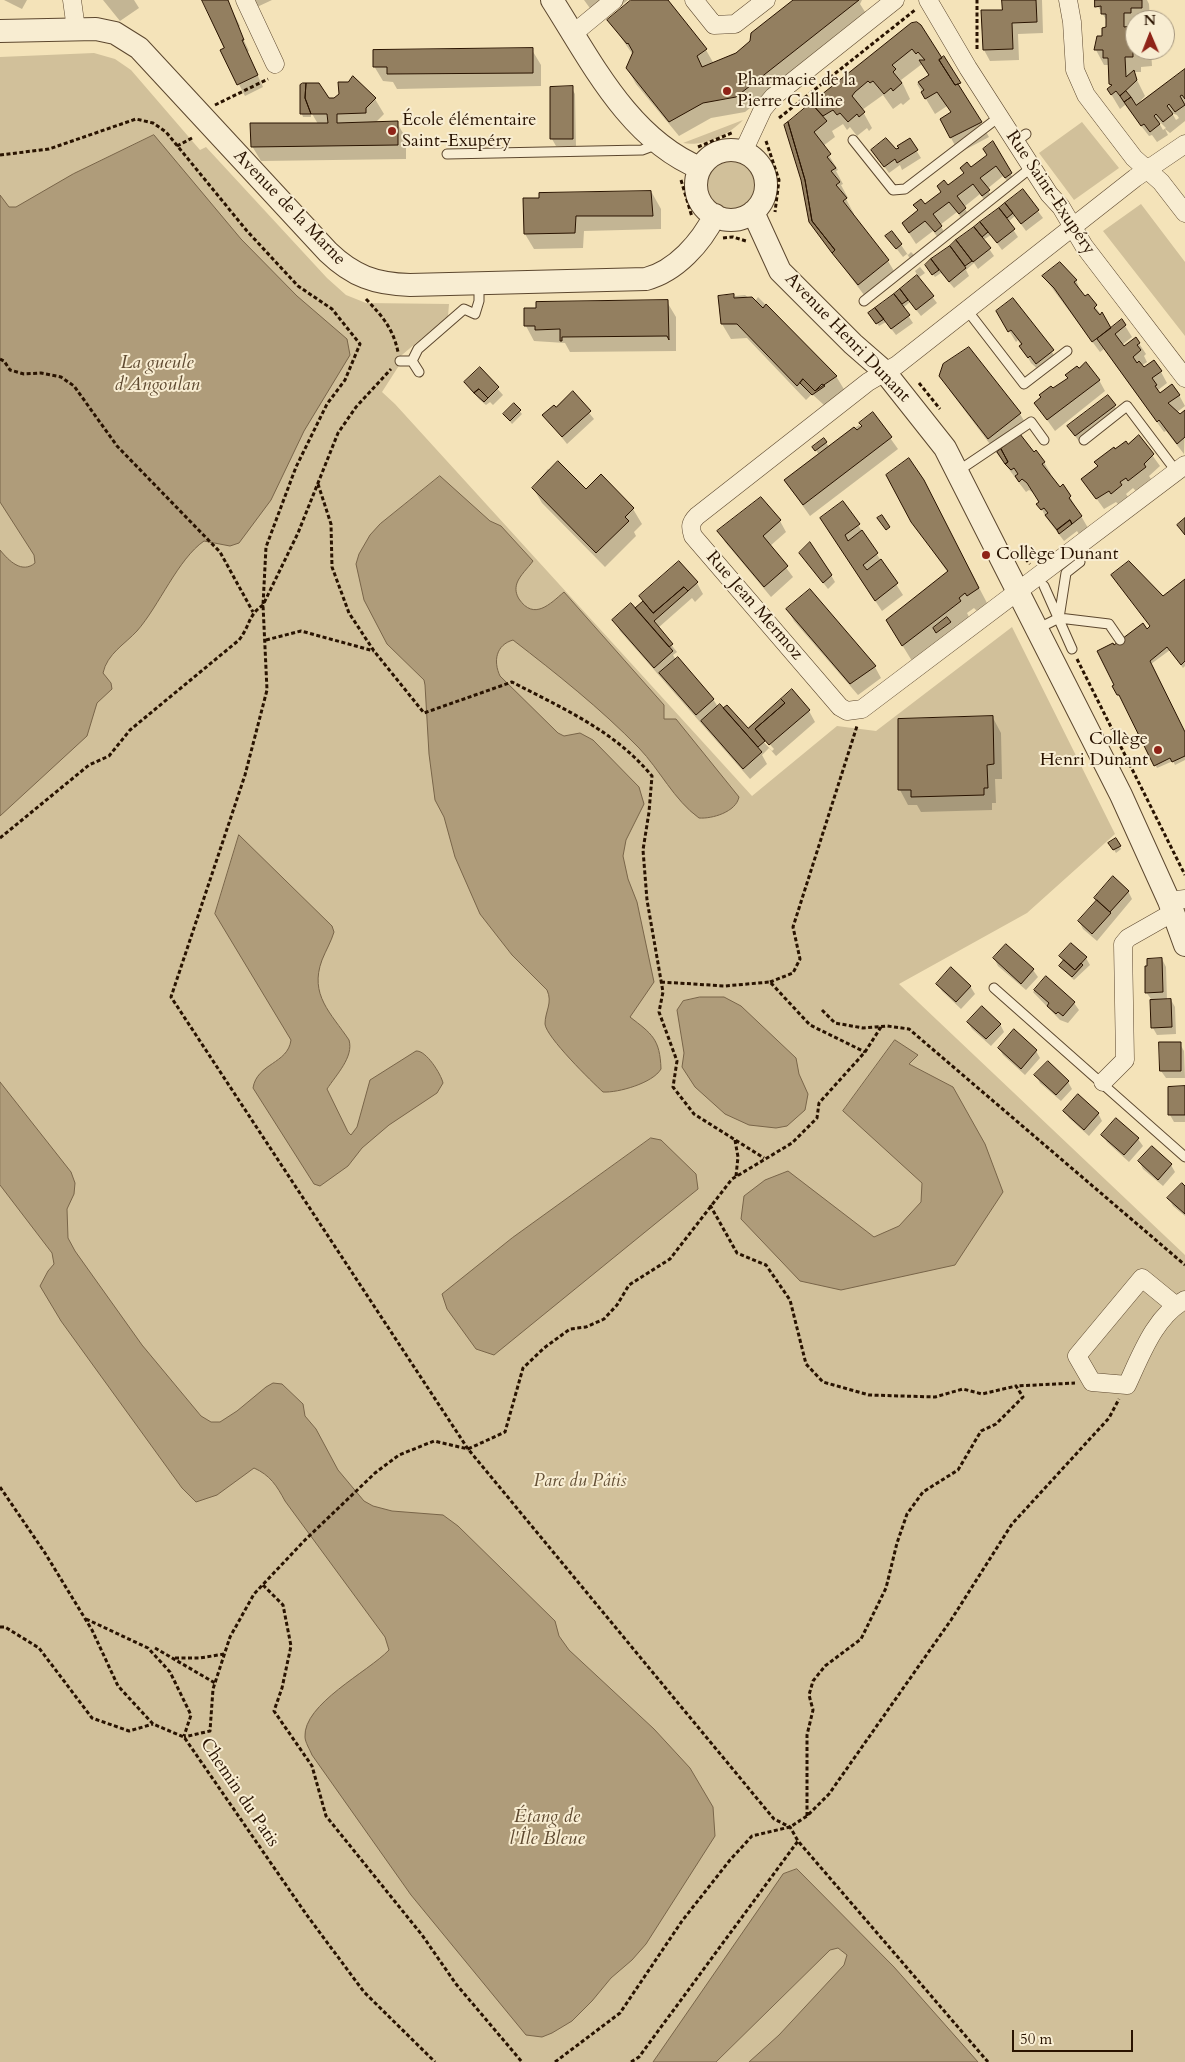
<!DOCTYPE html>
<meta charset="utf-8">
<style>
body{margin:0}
#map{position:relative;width:1185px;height:2062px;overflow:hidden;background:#f4e3b9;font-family:Cardo,serif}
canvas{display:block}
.north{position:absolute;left:1125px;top:10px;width:50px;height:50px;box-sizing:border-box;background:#f8edd2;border:1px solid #a5967e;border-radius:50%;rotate:359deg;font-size:14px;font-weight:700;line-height:20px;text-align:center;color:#291300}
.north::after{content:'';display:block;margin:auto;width:18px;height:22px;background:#8f2418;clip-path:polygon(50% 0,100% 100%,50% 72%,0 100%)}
.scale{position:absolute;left:1012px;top:2030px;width:121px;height:22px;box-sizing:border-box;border:2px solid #291300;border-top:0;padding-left:6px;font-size:15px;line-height:18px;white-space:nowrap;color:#291300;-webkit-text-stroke:4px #f8edd2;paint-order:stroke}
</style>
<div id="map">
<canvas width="1185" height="2062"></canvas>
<div class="north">N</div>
<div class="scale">50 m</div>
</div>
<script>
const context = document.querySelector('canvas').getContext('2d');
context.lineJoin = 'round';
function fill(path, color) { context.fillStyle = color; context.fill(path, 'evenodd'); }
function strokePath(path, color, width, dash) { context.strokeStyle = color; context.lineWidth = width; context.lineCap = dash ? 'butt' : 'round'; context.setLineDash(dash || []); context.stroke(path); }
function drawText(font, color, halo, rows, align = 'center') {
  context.font = font + ' Cardo,serif'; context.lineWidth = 4; context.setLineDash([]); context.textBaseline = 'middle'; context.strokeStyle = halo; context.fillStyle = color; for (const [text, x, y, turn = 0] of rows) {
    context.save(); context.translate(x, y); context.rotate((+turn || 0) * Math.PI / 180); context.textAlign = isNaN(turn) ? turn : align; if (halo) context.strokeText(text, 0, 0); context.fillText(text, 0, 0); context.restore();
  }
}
const green = new Path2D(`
 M94 53 115 59 131 70 200 150 206 147 327 278 346 295 366 303 449 304 448 316 396 360 400 364 382 392 395 404 752 796 837 726 876 731 1012 627 1115 834 1027 913 899 984 1185 1255V2062H0V57Z
 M743 120C729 135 703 147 683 143Z
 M1082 122 1119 168 1074 200 1039 153Z
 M706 184a26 26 0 1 1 52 0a26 26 0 1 1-52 0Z
 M1141 204 1185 262V336L1103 231Z`);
const water = new Path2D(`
 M154 135 241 239 297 296 347 339 350 355 304 431 271 500 239 543 230 546 204 541C178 559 159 606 137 631 125 644 107 654 103 673L111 683 112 689 97 703 87 736 0 816V550C9 561 22 574 35 563L34 555 0 502V195L9 207H16L73 174Z
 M440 476 490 521 501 526 533 561C528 568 520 575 517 583 515 589 516 594 519 599 534 621 550 604 564 592L664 705V719H676L739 797C736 812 712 819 699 818 674 800 660 770 639 748 600 708 557 674 513 640 496 645 493 661 500 676L558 733 564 736 580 733 593 740 639 787 644 804 626 840 623 856 628 879 637 902 654 982 630 1017C652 1034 660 1039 661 1069 653 1083 618 1093 603 1092 592 1082 546 1037 545 1024 545 1011 553 1003 547 990L512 955 480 914 455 857 444 817 435 800 429 754 425 685 424 680 387 644 364 600 356 564 359 554 370 535 380 524Z
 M239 835 332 926 334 932C331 942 326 950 322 960 309 995 331 1013 349 1040 354 1057 336 1075 327 1089L348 1132 351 1135 357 1127 370 1080 416 1051C426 1050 441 1074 443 1083L437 1093 389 1125 362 1148 348 1166 320 1186 314 1184 253 1088C257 1063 288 1064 291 1040L215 914Z
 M700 997H724L741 1006 796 1058 799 1074 808 1094 805 1110 787 1126 776 1128 749 1125 725 1114 695 1087 682 1067 684 1053 677 1010 683 1001Z
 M895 1040 918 1055 909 1064 953 1087 985 1144 1003 1192 955 1265 841 1290 800 1281 741 1219 744 1196 765 1180 788 1171 874 1237 899 1226 921 1202 922 1183 843 1111Z
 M0 1082 71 1172 75 1183 74 1194 67 1209 68 1238 75 1251 142 1345 201 1416 211 1422H220L237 1411 266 1387 273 1383 282 1384 303 1404 305 1416 316 1429 338 1470 364 1501 373 1506 392 1511 443 1515 458 1526 555 1621 559 1636 569 1650 654 1729 690 1768 713 1807 715 1836 646 1944 632 1960 611 1978 592 2001 572 2021 552 2033 542 2037 526 2035 411 1895 312 1755C310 1750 305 1742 305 1737 303 1704 368 1672 389 1650L385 1637 285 1501C277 1486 270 1475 254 1468L217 1495 196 1502 182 1488 61 1321 40 1286 48 1271 54 1264 52 1253 0 1185Z
 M651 1138 661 1140 696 1174 698 1189 494 1355 476 1349 447 1309 442 1294 512 1238Z
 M797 1869 894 1967 978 2062H749L779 2035 844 1965 847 1955 838 1948 830 1950 716 2062H653L783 1874Z`);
const shadow = new Path2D(`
 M4 0H27L22 9Z
 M103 0H134L139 8 120 21Z
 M204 0H227L240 26 238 28 249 51 247 52 263 87 245 96 222 51 225 49Z
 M253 0H272L257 7Z
 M584 0H628L600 22Z
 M633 0H666L706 50 714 64 737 54 795 0H862L860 4 867 15 745 112 711 118 679 136 636 84 627 68 633 55 609 20Z
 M1003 0H1042L1043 33 1018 34 1019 60 990 61 984 50 1003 11Z
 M1094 0H1147L1149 4 1150 20H1135V28H1131L1135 33V50H1151L1152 66 1141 67V72H1133L1145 96 1134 108 1185 71V121L1170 133 1165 129 1168 135 1157 142 1152 135 1149 136 1125 105 1120 109 1108 89 1112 86 1109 65H1104L1096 50 1107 29V21ZM1172 113 1177 115 1179 118 1176 120ZM1160 122 1166 128 1163 130 1159 123Z
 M912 24 942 60 943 58 989 137 959 153 951 138V113L947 106 935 114 917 84 930 76 922 64 901 80 910 99 903 105 901 103 893 109 883 95 862 110 872 128 869 131 867 128 857 136 850 127 847 130 843 124 832 131 835 137 823 146 838 170 836 171 843 184 841 185 848 198 846 199 854 214 852 216 888 261 897 276 867 299 838 260 803 180 786 126Z
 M532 50 541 65V86L397 89 393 82 383 81 374 66Z
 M571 87 575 94 576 146H556L552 139V88Z
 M375 99 384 114 375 123H397L406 138V159L261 161 252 146 318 124 311 112V117H303L302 114Z
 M909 139 921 158 902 170 900 165 889 173 873 151H896Z
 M992 143 1017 185 1013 188 1003 176 987 189 995 202 989 206 980 194 964 207 972 220 966 225 957 212 940 225 948 238 942 243 933 231 916 244 903 224 918 211 915 206H925L988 155Z
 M1023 191 1043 218 1026 231 1015 216 1008 222 1018 237 1002 250 991 235 983 240 994 256 978 269 974 263 966 270 969 276 954 288 941 273 935 277 926 265 956 242 960 245 958 241 998 210 1003 213 1000 208Z
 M652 193 661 209V229L584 231 583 248 534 249 525 234 541 195Z
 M892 232 908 255 911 252 913 254 915 258 911 260 907 254 903 257 889 239Z
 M920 267 925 273 918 278 937 303 921 316 910 302 903 308 913 323 896 335 886 322 879 326 870 313 918 276 915 271Z
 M1067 270 1076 280 1081 292 1085 298 1088 296 1111 330 1122 321 1132 337 1122 345 1124 348 1136 339 1146 354 1144 356 1147 362 1141 366 1144 369 1161 372 1167 383 1158 390 1160 394 1179 395 1185 406 1176 413 1180 416 1185 412 1184 454 1166 431 1164 432 1104 349 1100 352 1043 276Z
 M745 295 757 304 756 300 758 297 836 376 845 391 824 405 812 394 806 400 747 338 731 339 722 324 733 296 735 300V296Z
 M1013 299 1059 362 1043 374 1031 363 1018 340 1016 342 997 311Z
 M667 302 676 317V351L570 352 565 343 534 341 526 326Z
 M969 349 1020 414 1029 429 1020 436 1034 454 1044 462 1051 474 1049 475 1060 488 1062 486 1070 497 1088 528 1079 534 1077 531 1064 541 1045 516 1035 494 1029 490 1026 492 950 391 941 375Z
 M480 369 503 395 493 405 490 402 486 405 479 399 466 383Z
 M1099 380 1105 391 1055 431 1035 403Z
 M573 393 594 419 567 444 544 415 556 409Z
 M1108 397 1119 413 1080 443 1069 427Z
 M514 405 522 414 512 424 504 414Z
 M873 414 898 449 810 516 785 481 819 455 816 450 824 439 829 447 859 425 863 428Z
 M1139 437 1160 466 1149 476 1151 479 1136 491 1133 488 1126 494 1128 497 1118 504 1116 502 1104 509 1083 480 1115 450 1127 445Z
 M548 469 586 491 633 509 642 524 634 532 636 536 605 567 542 503 533 488Z
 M923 480 987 603 977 611 974 608 967 613 969 617 912 661 896 635 948 573 912 521Z
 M780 521 786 532 770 546 793 577 771 597 725 542 719 531Z
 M858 525 903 595 882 611 828 530Z
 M800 553 831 575 835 582 828 589Z
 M1185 581V666L1183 668 1170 650 1151 664 1185 734V760L1175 765 1173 761 1157 768 1121 697 1118 695 1114 646 1151 627 1163 598Z
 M697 583 703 594 695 602 692 598 658 628 677 652 673 655 676 660 713 699 718 707 748 729 809 711 815 722 776 756 769 748 762 755 767 764 750 779 620 631 614 620 638 613 643 602 640 597ZM764 738 774 749 772 751 762 740Z
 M810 591 875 667 881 678 858 695 794 621 788 610Z
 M993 718 1001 733 1002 779H995L996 803H992V810L921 812 917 805H908L900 790 899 720Z
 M1115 840 1121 849 1116 853 1110 843Z
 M1128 891 1132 899 1097 941 1083 929 1079 921Z
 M1006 945 1033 970 1038 977 1026 990 998 966 994 958Z
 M1061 956 1086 958 1090 965 1074 980 1060 966 1064 962Z
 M1162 959 1166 967 1167 1000H1171L1175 1007 1176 1034 1157 1035 1153 1028 1151 999 1146 992Z
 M1046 977 1074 1003 1079 1010 1068 1023 1060 1020 1033 992Z
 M938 984 970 986 975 994 961 1009 942 991Z
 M968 1022 1000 1024 1004 1032 991 1046 972 1029Z
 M1014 1031 1036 1051 1040 1058 1025 1075 1003 1055 999 1048Z
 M1180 1044 1184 1051 1185 1078H1166L1161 1071Z
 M1036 1075 1068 1082 1072 1089 1061 1101 1040 1083Z
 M1185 1087V1122H1174L1170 1115Z
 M1065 1111 1098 1113 1102 1121 1089 1136 1069 1118Z
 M1117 1120 1138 1139 1143 1146 1129 1162 1107 1142 1103 1135Z
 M1139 1161 1171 1165 1175 1172 1163 1186 1143 1169Z
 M1185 1188V1216L1173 1206 1169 1198Z`);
const building = new Path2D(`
 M202 0H228L244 40H242L258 75 237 85 220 50 224 48Z
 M631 0H668L707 49 697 56 702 67 736 53 750 41 751 33 793 0H859L736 97 703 103 669 122 626 68 633 52 628 43 627 44 607 20Z
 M1002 0H1036L1037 22 1012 23 1013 49 983 50 981 10H1002Z
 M1095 0H1142V8H1131V13H1124V27L1131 26 1132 32 1135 31V50L1144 51 1133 52V57H1125L1126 77 1134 70 1137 80 1120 96 1116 91 1111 95 1107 89 1112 85 1109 84 1108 58H1103V50H1094L1097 36H1102V28L1106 27V14H1101V6L1095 7Z
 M917 22 921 25 942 58 939 60 955 85 958 84 982 122 950 138 940 119 951 112 937 92 925 99 921 92 924 90 918 82 929 75 919 60H925L918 52 916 54 912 49 892 65 896 69 893 72 902 83 893 91 891 88 884 94 873 81 870 83 868 81 855 92 852 96 865 112 859 117 857 114 848 122 840 113 837 115 833 110 823 116 811 103 911 23Z
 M533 48V73L387 74V67H373V50Z
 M944 56 961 83 955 85 939 60Z
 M1185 69V99L1182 95 1180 96 1185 105 1175 112 1169 104 1167 106 1173 114 1163 122 1156 114 1154 116 1160 124 1150 132 1144 124 1141 126 1124 102 1131 97 1136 105Z
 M353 76 376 98 366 108V113L337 114V123L398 121V145L251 147 250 123H328L327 114H311L305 98 306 83H319L329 98H334L339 94 338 82H348Z
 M303 83H306L305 98 311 114H300V85Z
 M573 86V139H550V87Z
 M1126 91 1131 97 1124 102 1120 96Z
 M811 103 827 121 814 132 831 154 827 157 836 168 831 171 840 182 836 185 847 198 843 201 889 260 858 285 832 253 835 250 812 221 805 180 788 122Z
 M788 122 805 180 812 221 835 250 832 253 809 222 801 180 784 125Z
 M886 138 896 149 899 148 897 146 910 138 918 150 897 163 895 159 884 167 871 150Z
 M993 141 1012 173 1005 178 996 166 980 178 990 190 982 196 973 184 957 196 966 208 959 214 949 202 933 214 942 226 935 232 925 221 909 233 902 223 918 210 913 205 921 199 925 204 941 192 937 186 944 180 948 185 964 173 960 168 967 162 971 167 987 155 983 149Z
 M1023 189 1039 210 1021 224 1005 203Z
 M651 191 653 216H576L575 233 524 234 523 198H539V193Z
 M1005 203 1013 213 1007 218 999 208Z
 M999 208 1015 229 997 243 980 222Z
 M980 222 988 232 982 237 974 227Z
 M974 227 991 248 973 262 956 240Z
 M892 231 902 244 896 249 885 236Z
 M956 240 972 261 965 266 950 246Z
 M950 246 966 268 949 282 931 259Z
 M931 259 939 270 932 275 925 265Z
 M1060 262 1077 280 1074 282 1085 296 1088 294 1097 305 1094 308 1100 315 1102 312 1111 328 1092 342 1054 288 1042 276Z
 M917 275 934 296 916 310 900 289Z
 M900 289 908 300 902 304 894 294Z
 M734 294V298L752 297 763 308 766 304 837 376 815 391 803 379 797 386 737 324H721L718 296Z
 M894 294 910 315 891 329 875 308Z
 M1013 298 1054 350 1036 364 1030 356 1028 358 1019 346 1022 344 1011 330 1008 332 996 311Z
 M668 300 669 340 667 336 562 337V341H560V329L535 330V326H524V308H536V302Z
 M875 308 884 319 876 324 868 313Z
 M1122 319 1126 325 1115 334 1124 346 1136 337 1140 343 1137 345 1141 350 1133 357 1137 363 1139 361 1144 367 1154 360 1162 371 1152 378 1157 385 1155 386 1160 393 1172 384 1180 395 1168 403 1180 414 1185 410V437L1177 444 1159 420 1157 422 1097 339Z
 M969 347 1021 413 988 439 939 376 943 364Z
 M1086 362 1100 380 1047 420 1034 403 1041 397 1039 395 1051 386 1053 388 1068 378 1065 375 1077 366 1079 368Z
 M480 367 499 387 488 398 479 389 474 393 464 382Z
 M803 379 815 391 822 384 825 386 812 395 800 383Z
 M479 389 488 398 484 402 474 393Z
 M573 391 591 411 562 437 542 415 554 405 556 407Z
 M1108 395 1116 405 1075 436 1067 426Z
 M514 403 521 410 510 421 503 414Z
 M873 412 892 437 803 505 784 480 854 427 857 430 862 426 859 423Z
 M1020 434 1034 452 1036 450 1045 462 1042 464 1060 487 1063 484 1071 496 1069 498 1082 516 1072 524 1070 520 1057 530 1045 515 1048 513 1044 508 1041 510 1036 504 1039 502 1027 483 1022 479 1019 482 1015 476 1018 474 1014 468 1011 470 1005 464 1008 462 1001 449Z
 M1139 435 1154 454 1144 464 1146 467 1128 481 1126 478 1120 482 1122 485 1111 494 1109 491 1096 499 1081 479 1098 466 1094 462 1114 447 1115 449 1126 441 1128 444Z
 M824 438 827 442 815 451 812 447Z
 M1001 449 1008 462 1005 464 997 452Z
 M909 458 924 480 979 588 967 596 965 593 959 598 961 601 902 646 886 620 948 571 911 522 886 475Z
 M558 461 586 489 601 474 634 508 625 517 629 521 596 553 532 488Z
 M761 497 781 520 763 536 788 566 764 587 717 531Z
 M843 501 860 524 845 535 848 541 862 530 878 553 863 565 867 570 881 559 898 583 875 601 820 518Z
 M882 515 890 527 886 530 877 518Z
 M1185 518V535L1177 525Z
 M1070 520 1072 524 1059 534 1057 530Z
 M810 542 832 575 823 583 799 553Z
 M679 561 698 582 688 591 684 587 653 613 639 596Z
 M1129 561 1163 596 1185 579V661L1181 665 1167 647 1150 661 1185 732V756L1172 762 1170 758 1154 766 1119 695H1117L1112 686 1114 685 1097 651 1113 643 1114 645 1143 623 1147 629 1150 626 1111 575Z
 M684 587 688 591 654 621 673 644 669 647 635 608 643 601 653 613Z
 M810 589 876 666 850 684 786 609Z
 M631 603 673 651 654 668 612 620Z
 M947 617 951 622 936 633 933 628Z
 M678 657 714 699 696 715 659 673Z
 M792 689 810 710 769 745 755 729 785 703 781 699Z
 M781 699 785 703 755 729 765 741 758 747 723 708 727 705 748 728Z
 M720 704 762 752 743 769 701 721Z
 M993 716 994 764 987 765 988 788H984V795L911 797V790H898V719Z
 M1116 838 1121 846 1113 850 1108 843Z
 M1113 876 1129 891 1110 912 1094 898Z
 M1097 900 1111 913 1092 934 1078 921Z
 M1071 943 1087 957 1075 970 1059 956Z
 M1006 944 1034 969 1021 984 993 958Z
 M1162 958 1163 992 1145 993V966H1147V959Z
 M1064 960 1075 970 1081 963 1083 965 1072 977 1059 966Z
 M951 967 971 986 956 1002 936 984Z
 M1046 976 1075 1002 1063 1016 1058 1012 1056 1014 1047 1006 1049 1003 1034 990Z
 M1171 999 1172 1027 1151 1028 1150 1000Z
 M982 1006 1001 1024 986 1039 967 1022Z
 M1014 1029 1037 1050 1021 1069 998 1048Z
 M1159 1042H1181V1071H1160Z
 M1048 1061 1069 1081 1056 1095 1034 1075Z
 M1185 1086V1115H1168V1087Z
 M1078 1094 1099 1113 1084 1130 1063 1111Z
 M1116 1118 1139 1138 1124 1155 1101 1135Z
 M1152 1146 1172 1164 1158 1180 1138 1161Z
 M1182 1183 1185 1186V1214L1167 1198Z`);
const path = new Path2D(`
 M977 49V0
 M215 105 268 79
 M779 118 915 10
 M766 141 779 180 775 212
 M177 146 194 137
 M698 147 734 132
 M0 155 49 149 136 119 153 123 166 132 247 231 298 286 332 309 360 344 345 380 327 404 296 467 266 547 263 605 267 690 245 775 171 997 468 1449 434 1441 399 1455 375 1473 304 1541 254 1594 230 1637 213 1689 210 1731 184 1737
 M681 180 692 217
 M723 238 733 237 746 241
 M366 299C382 316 393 328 398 352
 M0 359 4 361 10 370 24 374 41 373 61 377 74 386 117 446 220 552 253 612
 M919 383 940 409
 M318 484 331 524 332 567 349 613 374 651 424 713 512 682C562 708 615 731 652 776L649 812 643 850 647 900 663 992 659 1012 677 1061 673 1087 694 1114 764 1158
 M1021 554 1030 564
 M266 640 301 631 374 651
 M1077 659 1185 875
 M0 838 89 765 109 756 130 730 239 640C250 626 248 615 263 605L298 533 338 433 356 407 391 369
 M661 982 725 986 770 982 810 1025 865 1052
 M770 982 793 973 800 959 793 927 857 726
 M822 1010 835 1023 863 1028 887 1026 909 1029 1185 1265
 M881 1027 865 1052 819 1103 817 1118 792 1143 732 1179 670 1259 629 1285 617 1305 604 1319 586 1327 570 1329 544 1348 523 1368 505 1432 468 1449 774 1819 790 1827 798 1841 988 2062
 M735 1140 738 1157 736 1176
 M710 1205 737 1253 766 1265 790 1300 806 1364 823 1382 869 1395 935 1397 963 1389 982 1394 1016 1386
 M0 1487 45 1553 92 1630 118 1686 153 1724 184 1737 306 1914 364 1992 435 2062
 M263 1585 283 1605 291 1646 282 1688 274 1711 312 1766 326 1816 422 1935 456 1984 522 2062
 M86 1619 148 1648 170 1672 191 1715 184 1736
 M0 1627H5L39 1648 92 1718 129 1731 153 1724
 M155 1648 215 1683
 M175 1658H200L224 1654
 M807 1816V1735L813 1710 809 1695 813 1681 825 1666 861 1639 886 1588 897 1543 907 1514 923 1492 958 1470 981 1431 996 1424 1023 1397 1016 1386 1075 1383
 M555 2062 620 2013 682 1921 730 1860 752 1836 790 1827 807 1816 829 1794 951 1620 1012 1524 1109 1418 1119 1399
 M631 2062 639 2057 798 1841`);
const service = new Path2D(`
 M853 140 893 190 905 189 999 117
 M1015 142 1026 134
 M447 154 642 150 658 144
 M864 301 1032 167
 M967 310 1024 384 1067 351
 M400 361H412L418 349 464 309 475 314 479 301V284
 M412 361 419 372
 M1084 440 1127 406 1176 471
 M958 471 1031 422 1044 440
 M1044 586 1072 649
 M1059 618 1066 573 1080 562
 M1047 624 1059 618 1109 624 1120 640
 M994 988 1185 1157`);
const minor = new Path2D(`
 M72 0 76 29
 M245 0 275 64
 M694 0 714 25 735 24 766 0
 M928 0 968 68 1049 194 1061 207 1084 246 1185 378
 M1068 0 1072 22 1075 70 1086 95 1134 158 1161 182 1185 213
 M574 33 614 0
 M1185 144 1135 178 897 365 868 382 697 516C690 523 690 527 693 536L840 707 847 711 862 709 1185 465
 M743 152 763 109 773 97 895 0
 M1169 901 1185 899
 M1103 1082 1125 1060 1123 944 1128 938 1172 913
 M1175 1305 1142 1278 1077 1356 1092 1382 1127 1385C1141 1355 1155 1316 1185 1300`);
const tertiary = new Path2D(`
 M552 0C591 61 629 139 700 168
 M0 31 96 29 115 33 139 48 328 252C353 276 375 284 410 285L646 279C676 271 701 243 715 215
 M696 185a35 35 0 1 1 70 0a35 35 0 1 1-70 0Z
 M753 212 780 271 853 344 884 371 945 448 1121 795 1169 901 1185 945`);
const markers = [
 [727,91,5,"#8f2418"],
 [392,131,5,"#8f2418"],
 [986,555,5,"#8f2418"],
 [1158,750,5,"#8f2418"]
];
const poiNames = [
 ["Pharmacie de la",737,81],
 ["Pierre Colline",737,102],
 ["École élémentaire",402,121],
 ["Saint-Exupéry",402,142],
 ["Collège Dunant",996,555],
 ["Collège",1148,740,"right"],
 ["Henri Dunant",1148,761,"right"]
];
const streetNames = [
 ["Rue Saint-Exupéry",1050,193,56],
 ["Avenue de la Marne",289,208,46],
 ["Avenue Henri Dunant",847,338,46],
 ["Rue Jean Mermoz",754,606,49],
 ["Chemin du Patis",239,1793,56]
];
const parkNames = [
 ["Parc du Pâtis",580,1482]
];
const waterNames = [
 ["La gueule",157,364],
 ["d'Angoulan",157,386],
 ["Étang de",547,1818],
 ["l'Île Bleue",547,1840]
];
fill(green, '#d1c09a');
fill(water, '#af9c7a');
strokePath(water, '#796549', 1);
fill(shadow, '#0003');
fill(building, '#937f60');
strokePath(building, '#291300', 1);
strokePath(service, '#5c472e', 11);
strokePath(minor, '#5c472e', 19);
strokePath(tertiary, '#5c472e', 24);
strokePath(path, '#291300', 3, [4, 2.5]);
strokePath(service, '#f8edd2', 9);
strokePath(minor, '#f8edd2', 18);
strokePath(tertiary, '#f8edd2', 22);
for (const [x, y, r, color] of markers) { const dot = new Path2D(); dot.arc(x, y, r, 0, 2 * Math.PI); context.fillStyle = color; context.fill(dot); strokePath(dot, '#f8edd2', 2); }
drawText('18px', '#291300', '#f8edd2', poiNames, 'left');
drawText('18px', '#291300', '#f8edd2', streetNames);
drawText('italic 18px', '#645036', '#f8edd2', parkNames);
drawText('italic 19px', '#5f4a31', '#f8edd2', waterNames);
</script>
